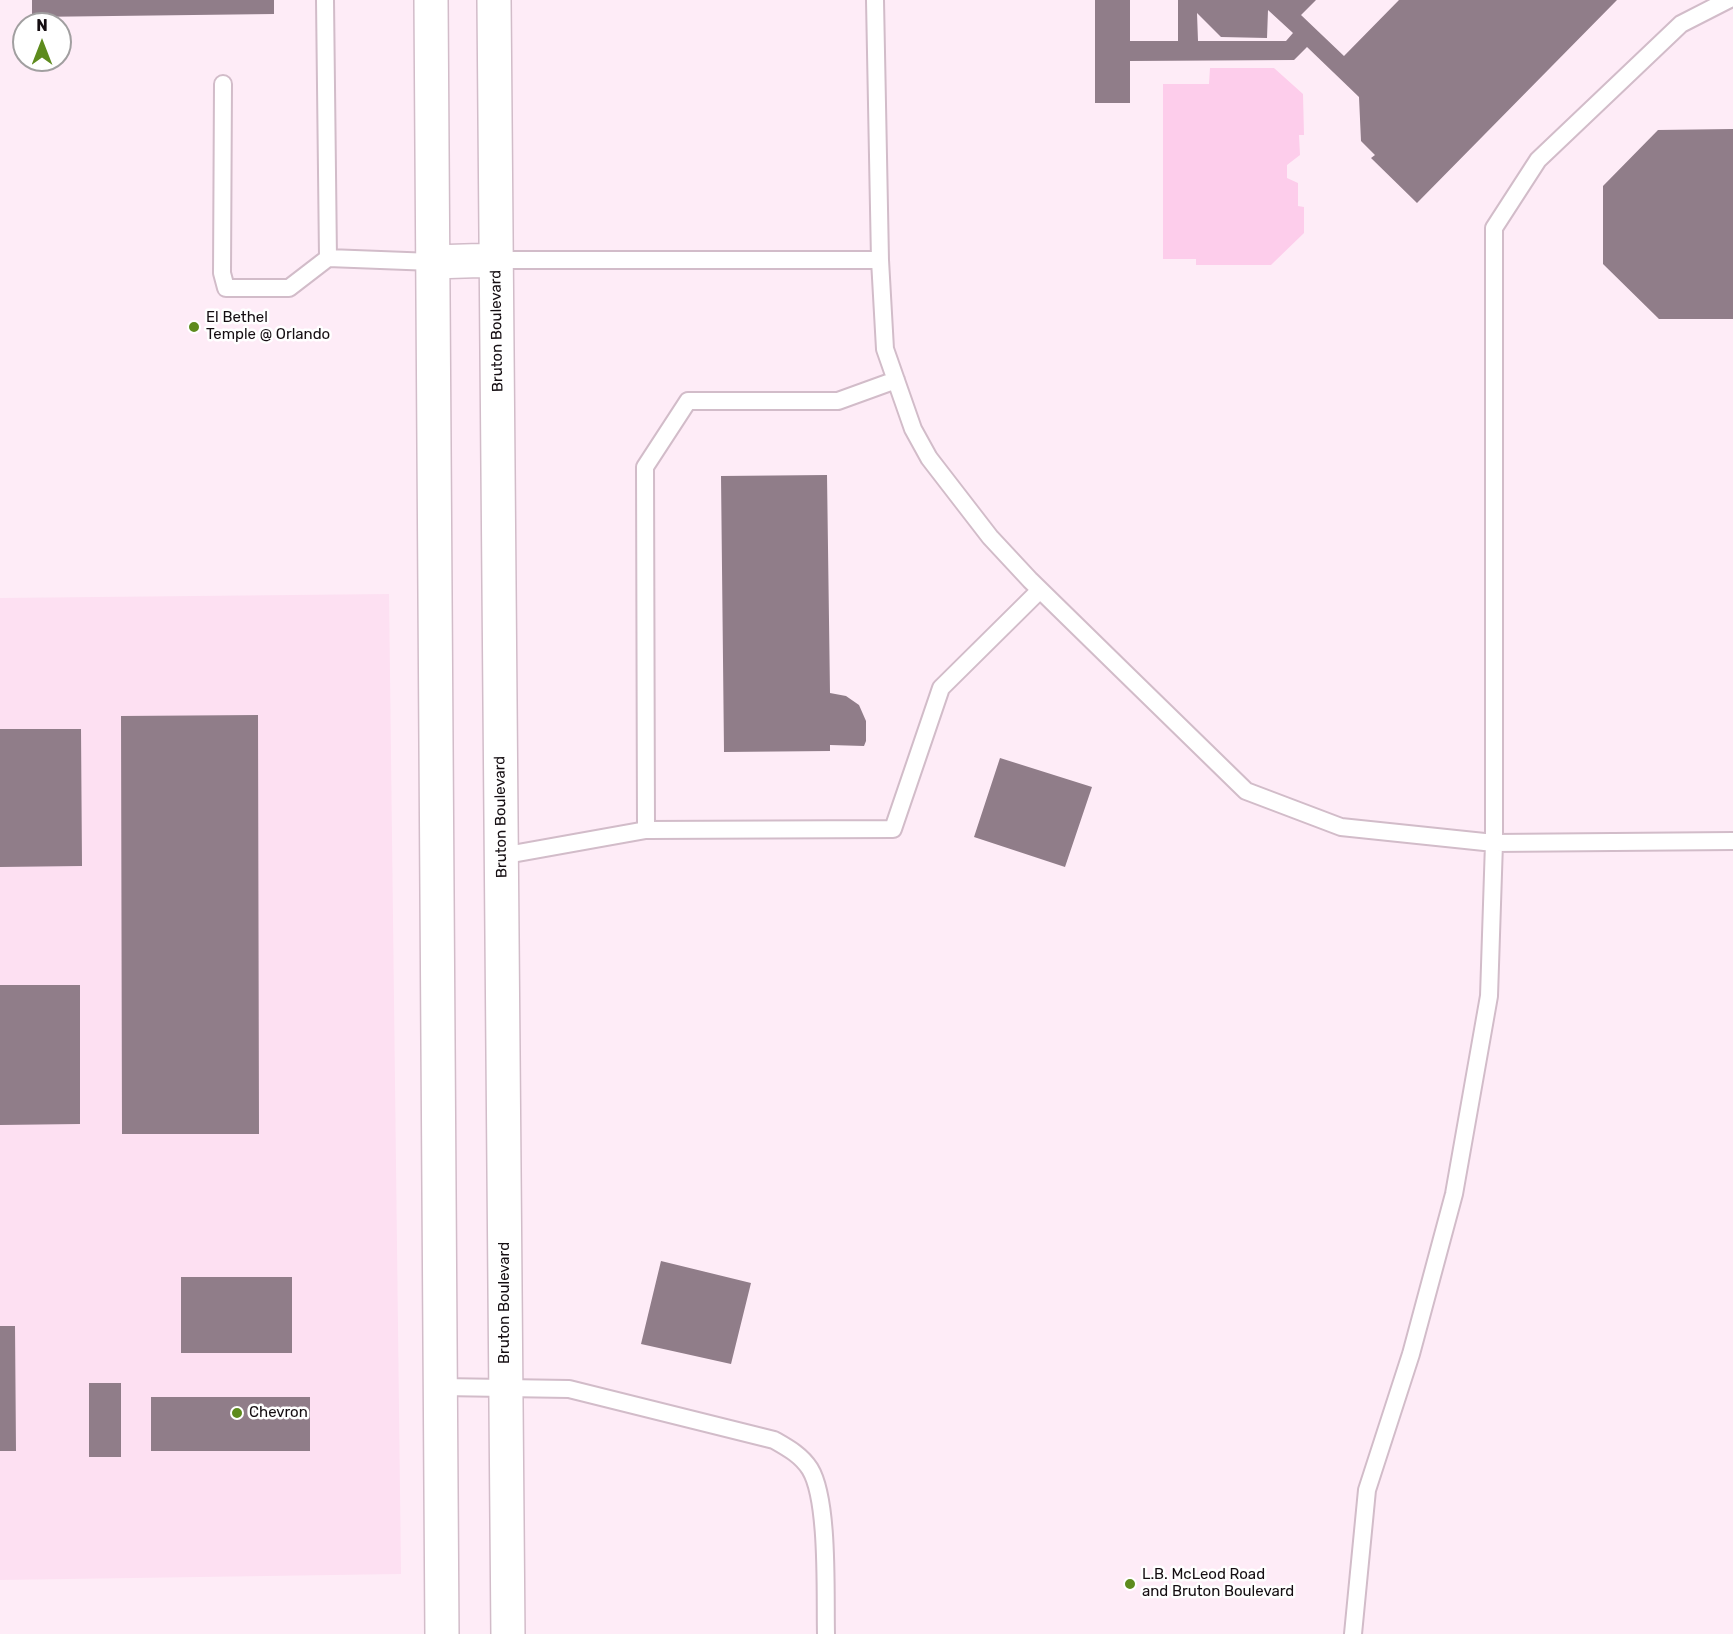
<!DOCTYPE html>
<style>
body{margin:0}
#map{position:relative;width:1733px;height:1634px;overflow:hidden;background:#feecf7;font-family:Rubik,sans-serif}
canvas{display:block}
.north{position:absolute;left:12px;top:12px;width:60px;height:60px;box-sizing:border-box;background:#fff;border:2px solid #a19fa0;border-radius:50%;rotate:0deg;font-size:16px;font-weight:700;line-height:24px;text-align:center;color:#150e12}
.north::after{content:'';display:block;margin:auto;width:21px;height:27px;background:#5d8b1d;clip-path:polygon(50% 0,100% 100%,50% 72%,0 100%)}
</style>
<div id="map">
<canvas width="1733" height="1634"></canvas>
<div class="north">N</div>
</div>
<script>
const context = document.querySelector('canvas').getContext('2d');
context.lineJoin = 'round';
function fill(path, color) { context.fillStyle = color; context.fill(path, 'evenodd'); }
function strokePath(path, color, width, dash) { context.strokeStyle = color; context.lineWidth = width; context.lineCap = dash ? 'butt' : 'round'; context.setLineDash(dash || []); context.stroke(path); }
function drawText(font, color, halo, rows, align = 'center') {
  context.font = font + ' Rubik,sans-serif'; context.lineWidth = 5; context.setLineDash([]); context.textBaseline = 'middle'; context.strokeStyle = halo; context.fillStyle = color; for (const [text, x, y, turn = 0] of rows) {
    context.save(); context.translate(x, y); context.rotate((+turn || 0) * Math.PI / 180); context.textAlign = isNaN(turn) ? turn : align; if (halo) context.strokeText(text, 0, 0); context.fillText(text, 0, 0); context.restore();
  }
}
const built = new Path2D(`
 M389 594 401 1574 0 1580V598Z`);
const green = new Path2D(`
 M1210 68H1274L1303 94 1304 135H1299L1300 155 1287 165V178L1298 183V206L1304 207V233L1271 265H1196V259H1163V84H1209Z`);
const building = new Path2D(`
 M32 0H274V14L32 17Z
 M1095 0H1130V41H1178V0H1316L1301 15 1344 56 1399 0H1617L1417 203 1371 158 1375 155 1361 141 1359 97 1307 47 1294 60 1130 61V103H1095ZM1268 10 1293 33 1286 41H1198L1197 13 1221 37 1267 38Z
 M1733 129V319H1659L1603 264V186L1658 130Z
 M827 475 830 693 846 696 859 705 866 721V741L864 746 830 745V751L724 752 721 476Z
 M258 715 259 1134H122L121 716Z
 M0 729H81L82 866 0 867Z
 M1000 758 1092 787 1065 867 974 837Z
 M0 985H80V1124L0 1125Z
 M661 1261 751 1283 731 1364 641 1344Z
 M181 1277H292V1353H181Z
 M0 1326H15L16 1451H0Z
 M89 1383H121V1457H89Z
 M151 1397H310V1451H151Z`);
const lane = new Path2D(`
 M325 0 328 258 433 262
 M875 0 880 260 885 349 913 429 929 458 990 537 1030 580 1123 671 1246 791 1341 827 1494 843 1733 841
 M223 84 222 273 226 288H289L328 258
 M496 260H880
 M646 830 645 467 688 401H838L896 380
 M501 856 646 830 893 829 941 688 1040 590
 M441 1387 569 1389 774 1440C788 1448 801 1455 810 1469 829 1500 825 1594 826 1634
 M1353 1634 1367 1490 1411 1354 1454 1194 1489 996 1494 843V228L1538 160 1681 24 1728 0`);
const secondary = new Path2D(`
 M431 0 442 1634
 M494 0 508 1634
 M433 262 496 260`);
const markers = [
 [194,327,6,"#5d8b1d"],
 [237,1413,6,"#5d8b1d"],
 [1130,1584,6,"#5d8b1d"]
];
const poiNames = [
 ["El Bethel",206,318],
 ["Temple @ Orlando",206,335],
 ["Chevron",249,1413],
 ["L.B. McLeod Road",1142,1575],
 ["and Bruton Boulevard",1142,1592]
];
const streetNames = [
 ["Bruton Boulevard",497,331,-91],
 ["Bruton Boulevard",501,817,-91],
 ["Bruton Boulevard",505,1303,-90]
];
fill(built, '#fde0f2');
fill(green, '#fdcdeb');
fill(building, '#907d89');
strokePath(lane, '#d2bcc9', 20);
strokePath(secondary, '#d2bcc9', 36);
strokePath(lane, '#fff', 16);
strokePath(secondary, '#fff', 33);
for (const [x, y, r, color] of markers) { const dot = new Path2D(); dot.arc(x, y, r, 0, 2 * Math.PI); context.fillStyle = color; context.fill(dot); strokePath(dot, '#fff', 2); }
drawText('15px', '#150e12', '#fff', poiNames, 'left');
drawText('15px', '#150e12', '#fff', streetNames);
</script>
